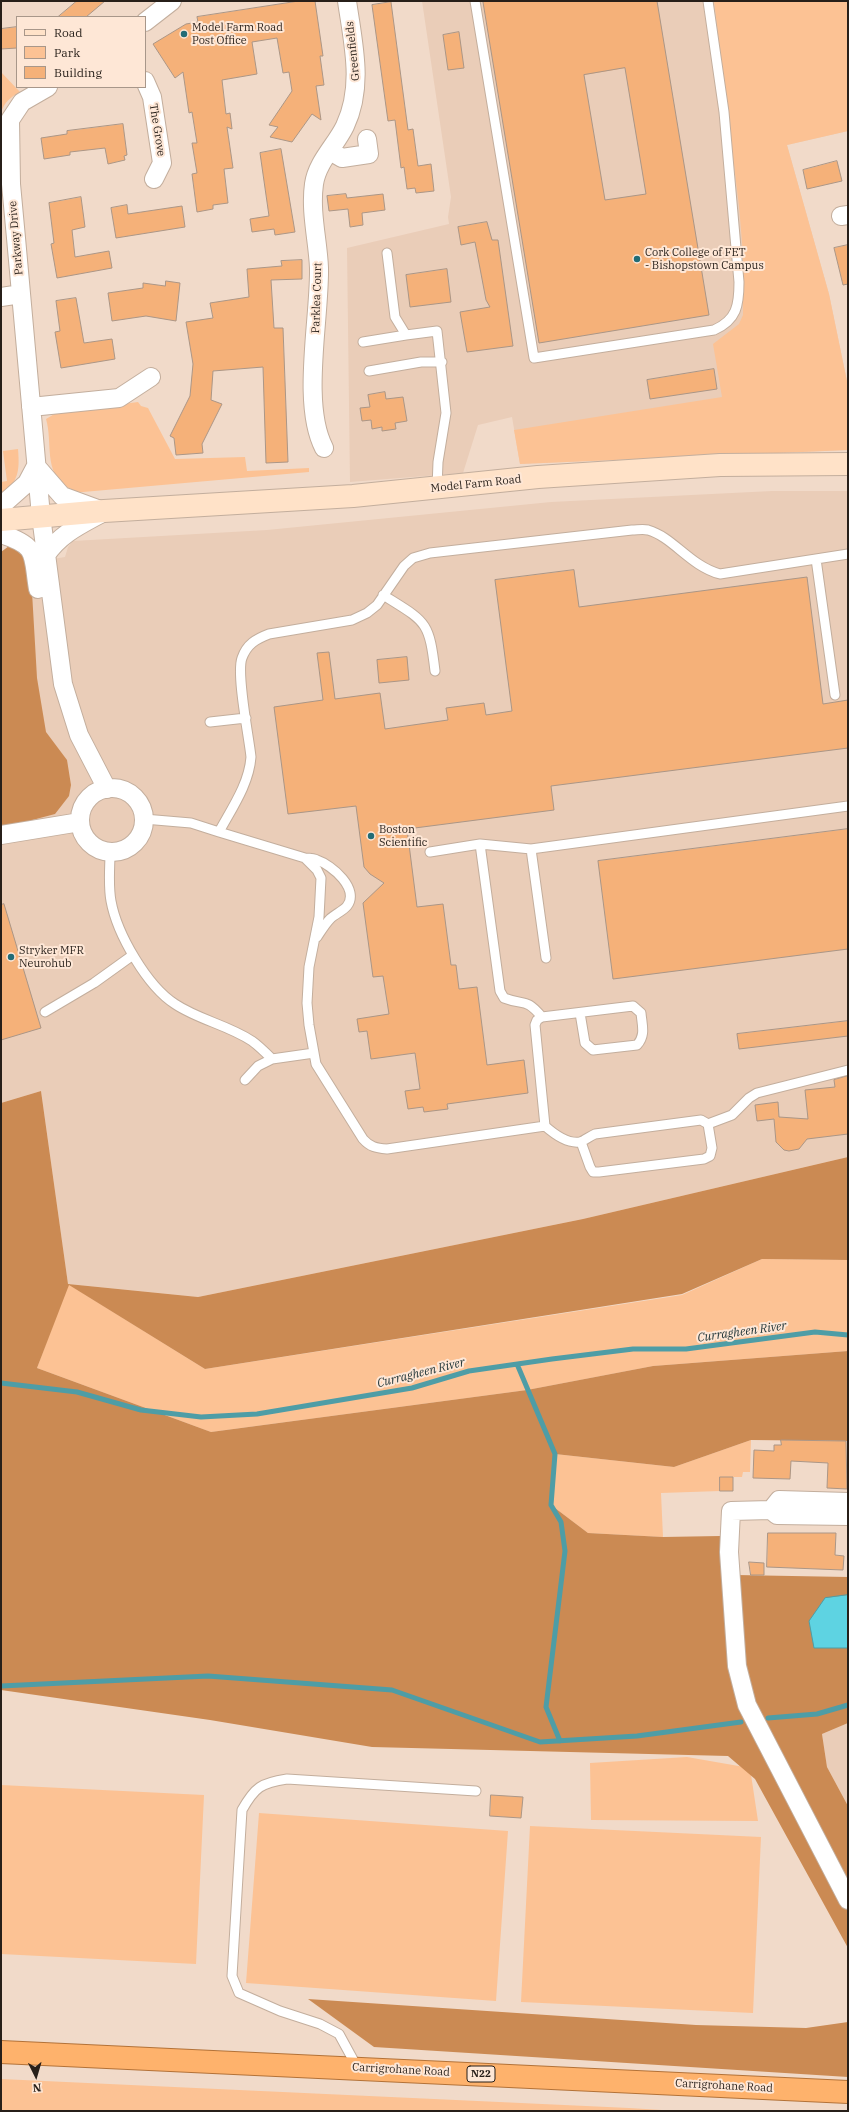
<!DOCTYPE html>
<style>
body{margin:0}
#map{position:relative;width:849px;height:2112px;overflow:hidden;background:#f1dac9;font-family:"IBM Plex Serif",serif}
canvas{display:block}
.frame{position:absolute;inset:0;border:2px solid #271f19;pointer-events:none}
.legend{position:absolute;left:16px;top:16px;width:130px;height:72px;box-sizing:border-box;background:#fee7d6;border:1px solid #a8978a;margin:0;padding:5px 7px;list-style:none;font-size:12px;color:#271f19}
.legend li{display:flex;align-items:center;gap:8px;height:20px}
.legend b{width:20px;border:1px solid #a8978a}
.north{position:absolute;left:16px;top:2056px;width:40px;height:40px;-webkit-text-stroke:3px #fee7d6;paint-order:stroke;rotate:175deg;font-size:11px;font-weight:700;line-height:16px;text-align:center;color:#271f19}
.north::after{content:'';display:block;margin:auto;width:14px;height:18px;background:#271f19;clip-path:polygon(50% 0,100% 100%,50% 72%,0 100%)}
</style>
<div id="map">
<canvas width="849" height="2112"></canvas>
<div class="frame"></div>
<ul class="legend">
<li><b style="height:5px;background:#ffe2c8"></b>Road</li>
<li><b style="height:11px;background:#fcc294"></b>Park</li>
<li><b style="height:11px;background:#f5b179"></b>Building</li>
</ul>
<div class="north">N</div>
</div>
<script>
const context = document.querySelector('canvas').getContext('2d');
context.lineJoin = 'round';
function fill(path, color) { context.fillStyle = color; context.fill(path, 'evenodd'); }
function strokePath(path, color, width, dash) { context.strokeStyle = color; context.lineWidth = width; context.lineCap = dash ? 'butt' : 'round'; context.setLineDash(dash || []); context.stroke(path); }
function drawText(font, color, halo, rows, align = 'center') {
  context.font = font + ' "IBM Plex Serif",serif'; context.lineWidth = 4; context.setLineDash([]); context.textBaseline = 'middle'; context.strokeStyle = halo; context.fillStyle = color; for (const [text, x, y, turn = 0] of rows) {
    context.save(); context.translate(x, y); context.rotate((+turn || 0) * Math.PI / 180); context.textAlign = isNaN(turn) ? turn : align; if (halo) context.strokeText(text, 0, 0); context.fillText(text, 0, 0); context.restore();
  }
}
const built = new Path2D(`
 M422 1H848V131L787 145 829 294 848 386V450L520 464 512 417 478 425 463 473 350 482 347 248 449 224 448 217 451 197Z
 M772 491H848V1157L583 1219 198 1297 68 1284 41 1091 1 1103V551L11 555 16 565 65 557 68 547 73 541 267 530 551 502Z
 M848 1723V1806L827 1767 822 1734Z`);
const green = new Path2D(`
 M714 1H848V131L787 145 829 294 848 386V450L520 464 514 430 722 397 713 344 739 324 743 315V254L739 206Z
 M1 72 20 92C11 97 4 102 1 113Z
 M138 402 141 406 148 408 175 459 245 457 247 471 309 468V472L83 492C76 492 73 490 67 487 43 472 53 442 46 419L56 413Z
 M18 449C20 473 18 480 1 498V482L7 481 3 451Z
 M762 1259 848 1260V1351L653 1366 527 1390 211 1432 37 1368 68 1284 205 1369 682 1295Z
 M751 1440 750 1472H743L742 1477H720V1491L661 1493 663 1537 588 1533 551 1505 555 1454 674 1467Z
 M687 1757 750 1768 758 1821 591 1820 590 1763Z
 M1 1785 204 1795 196 1964 1 1954Z
 M259 1813 508 1831 496 2001 246 1983Z
 M530 1826 761 1837 753 2013 521 2002Z
 M1 2079 629 2108 678 2111H1Z`);
const forest = new Path2D(`
 M9 546 24 553 32 592 37 678 46 732 67 760 71 785 69 796 55 814 21 823 1 826V552Z
 M41 1091 68 1284 198 1297 583 1219 848 1157V1260L762 1259 682 1294 205 1369 69 1285 37 1368 211 1432 527 1390 653 1366 848 1351V1441L751 1440 674 1467 555 1454 551 1505 588 1533 663 1537 720 1536 722 1574 741 1708 848 1911V1948L755 1779 728 1756 372 1747 210 1720 1 1690V1103Z
 M736 1575 848 1577V1723L822 1734 827 1767 848 1806V1887L753 1703 743 1662Z
 M308 1999 696 2025 806 2028 848 2022V2077L374 2047Z`);
const water = new Path2D(`
 M848 1595V1648H814L809 1621 825 1598Z`);
const stream = new Path2D(`
 M517 1364 555 1454 551 1505 561 1522 565 1551 546 1707 560 1741
 M1 1383 77 1392 141 1410 201 1417 257 1414 412 1388 469 1371 552 1359 633 1349H686L815 1332 848 1335
 M1 1686 208 1676 392 1690 540 1742 637 1736 741 1722
 M768 1718 817 1714 848 1705`);
const building = new Path2D(`
 M77 1H105L86 17H58Z
 M299 1H315L323 56H320L324 85 316 86 321 120 312 114 292 142 270 137 278 127 269 125 292 91 289 72 283 73 277 38 252 42 257 74 222 80 226 114 230 113 232 129 227 127 233 168 224 169 228 203 213 205V209L197 212 192 174 197 173 192 143H197L192 112 189 113 183 72 175 78 153 44 186 24 198 22 197 17Z
 M490 1H657L709 315 539 343 483 2ZM625 68 646 194 605 200 584 75Z
 M391 2 408 130 413 129 418 166 431 164 434 191 416 193 415 188 407 189 404 167 401 168 395 120 388 121 372 5Z
 M17 27V48L1 49V29Z
 M459 32 464 68 448 70 443 35Z
 M123 124 127 155 124 156 125 160 108 164 105 148 70 152V155L44 159 41 138 67 134V131Z
 M281 149 295 232 275 235 274 229 252 232 250 219 269 216 260 153Z
 M837 161 842 181 807 189 803 170Z
 M346 194 347 198 383 194 385 210 362 213 363 225 350 227 348 209 329 211 327 196Z
 M81 197 85 227 72 230 75 257 109 251 112 268 57 278 51 244 54 243 49 203Z
 M127 205 128 214 182 206 185 227 116 238 111 208Z
 M487 222 492 240H498L513 346 467 352 460 312 490 307 486 300 475 242 461 245 458 227Z
 M848 245V284L843 285 834 248Z
 M302 260V279L271 280 274 328H283L288 462 266 463 263 367 213 371 211 400 222 404 202 444 203 453 176 455 174 438 170 436 190 396 193 364 186 322 213 318 210 303 249 297 247 269 282 266 281 261Z
 M447 269 451 302 410 307 406 275Z
 M166 281 180 283 176 321 146 316 112 321 108 293 143 288V283L165 286Z
 M76 298 84 343 112 339 115 359 61 368 55 332 60 331 56 301Z
 M714 369 717 389 650 399 647 380Z
 M385 392 386 399 403 397 407 421 395 423 396 429 382 431V427L372 429 371 420 362 421 360 408 370 407 368 395Z
 M574 570 579 607 807 577 823 704 848 700V748L551 786 554 810 407 829 417 907 443 904 451 965H456L459 989 477 987 487 1065 524 1060 528 1093 447 1104 448 1109 424 1112 423 1107 408 1109 405 1091 420 1089 415 1053 371 1059 367 1031 359 1032 357 1019 389 1014 383 976 373 977 363 903 384 883 370 874 364 867 356 806 288 814 274 707 323 700 317 653 329 652 335 699 380 693 385 729 448 720 446 708 484 703 486 715 512 711 495 580Z
 M407 657 409 680 379 683 377 660Z
 M848 829V949L613 979 598 861Z
 M4 904 41 1028 1 1040V905Z
 M848 1021V1036L739 1049 737 1034Z
 M848 1076V1134L807 1139 799 1149 789 1151 784 1150 776 1142 774 1119 757 1121 755 1105 778 1102 779 1117 808 1119 805 1090 835 1087 834 1080Z
 M781 1440 846 1441 847 1489 827 1488 828 1463 791 1461 790 1479 753 1478 754 1450 774 1451V1445H781Z
 M720 1477H733V1491H720Z
 M768 1533H836L835 1555 844 1556 843 1570 767 1567Z
 M749 1562 764 1563V1575H751Z
 M491 1795 523 1797 521 1818 490 1816Z`);
const service = new Path2D(`
 M475 1 534 358 714 330C737 320 739 305 739 282L724 112 708 1
 M387 253 395 317 406 335 437 331 446 413 438 462 437 488
 M363 342 406 335
 M369 371 421 362H442
 M816 559 835 695
 M383 595C426 622 429 620 435 671
 M210 722 246 718
 M144 819 191 823 219 832C232 808 249 784 251 757 249 737 236 674 242 658 247 644 256 639 269 634L352 620 367 613 377 605 404 566 413 558 430 553 632 530C637 530 643 529 648 530 673 537 690 566 720 574L848 554
 M219 832 305 858 317 870 321 878 319 917 309 967 307 1003 309 1025 316 1064 363 1139C370 1147 376 1148 387 1149L545 1126C554 1134 567 1144 580 1142 584 1141 590 1136 595 1134L701 1120 708 1124 712 1148 710 1156 704 1159 599 1172H593L590 1167 581 1142
 M480 844 500 991 504 998C525 1006 525 997 542 1017L633 1006 641 1013C642 1025 646 1035 637 1045L593 1050 585 1043 580 1013
 M531 849 546 958
 M110 852C110 868 108 885 111 901 117 934 147 986 175 1004 199 1020 228 1025 252 1041 259 1046 266 1053 272 1059L314 1053
 M430 852 480 844 531 849 848 806
 M305 858C309 858 314 858 317 860 332 865 360 889 347 906 343 911 335 914 330 919 325 924 321 931 317 937
 M45 1012 94 983 133 955
 M542 1017 537 1020 535 1025 545 1126
 M245 1080 258 1066 272 1059
 M708 1124 732 1115 749 1098 757 1093 848 1070
 M357 2067 339 2034 320 2024 280 2011 239 1993 232 1976 242 1810C255 1787 261 1783 287 1779L476 1791`);
const minor = new Path2D(`
 M145 22 172 1
 M145 81 152 97 162 163 154 179
 M48 87 22 102 10 120 11 184 16 238 41 516 63 684 79 735 107 789
 M330 151 342 158 369 154 367 139
 M841 216 848 215
 M1 297 21 294
 M31 407 119 398 151 377
 M324 448C301 404 320 318 319 268 318 241 310 212 314 184 317 162 336 145 345 126 364 86 353 43 347 1
 M1 506 27 483 36 466 62 496 100 510
 M1 534C39 546 32 554 38 589
 M46 555C60 534 80 525 102 513
 M80 820a32 32 0 1 1 64 0a32 32 0 1 1-64 0Z
 M1 835 80 822
 M848 1502 779 1500 771 1510 731 1511 729 1552 737 1666 747 1705 848 1900
 M771 1510 777 1515 848 1516`);
const secondary = new Path2D(`
 M1 520 104 511 353 496 538 477 720 465 848 464`);
const trunk = new Path2D(`
 M1 2052 848 2092`);
const markers = [
 [184,34,4,"#226c76"],
 [637,259,4,"#226c76"],
 [371,836,4,"#226c76"],
 [11,957,4,"#226c76"]
];
const shields = [
 [481,2074,28]
];
const shieldNames = [
 ["N22",481,2074]
];
const poiNames = [
 ["Model Farm Road",192,28],
 ["Post Office",192,41],
 ["Cork College of FET",645,253],
 ["- Bishopstown Campus",645,266],
 ["Boston",379,830],
 ["Scientific",379,843],
 ["Stryker MFR",19,951],
 ["Neurohub",19,964]
];
const streetNames = [
 ["Greenfields",353,51,-96],
 ["The Grove",157,130,81],
 ["Parkway Drive",16,238,-95],
 ["Parklea Court",317,298,-88],
 ["Model Farm Road",476,484,-6],
 ["Carrigrohane Road",401,2070,3],
 ["Carrigrohane Road",724,2086,3]
];
const waterNames = [
 ["Curragheen River",742,1332,-8],
 ["Curragheen River",421,1373,-14]
];
fill(built, '#eacdb8');
fill(green, '#fcc294');
fill(forest, '#cb8a53');
fill(water, '#5ed3e2');
strokePath(water, '#4e9da6', 1);
strokePath(stream, '#4e9da6', 5);
fill(building, '#f5b179');
strokePath(building, '#ab9686', 1);
strokePath(service, '#c3ae9d', 11);
strokePath(minor, '#c3ae9d', 20);
strokePath(secondary, '#c3ae9d', 24);
strokePath(trunk, '#b37238', 24);
strokePath(service, '#fff', 9);
strokePath(minor, '#fff', 18);
strokePath(secondary, '#ffe2c8', 22);
strokePath(trunk, '#feb26c', 22);
for (const [x, y, r, color] of markers) { const dot = new Path2D(); dot.arc(x, y, r, 0, 2 * Math.PI); context.fillStyle = color; context.fill(dot); strokePath(dot, '#fee7d6', 1.5); }
for (const [x, y, w] of shields) { const box = new Path2D(); box.roundRect(x - w / 2, y - 8, w, 16, 3); context.fillStyle = '#fee7d6'; context.fill(box); strokePath(box, '#271f19', 1); }
drawText('bold 10px', '#271f19', null, shieldNames);
drawText('11px', '#271f19', '#fee7d6', poiNames, 'left');
drawText('11px', '#271f19', '#fee7d6', streetNames);
drawText('italic 12px', '#1d3235', '#fee7d6', waterNames);
</script>
